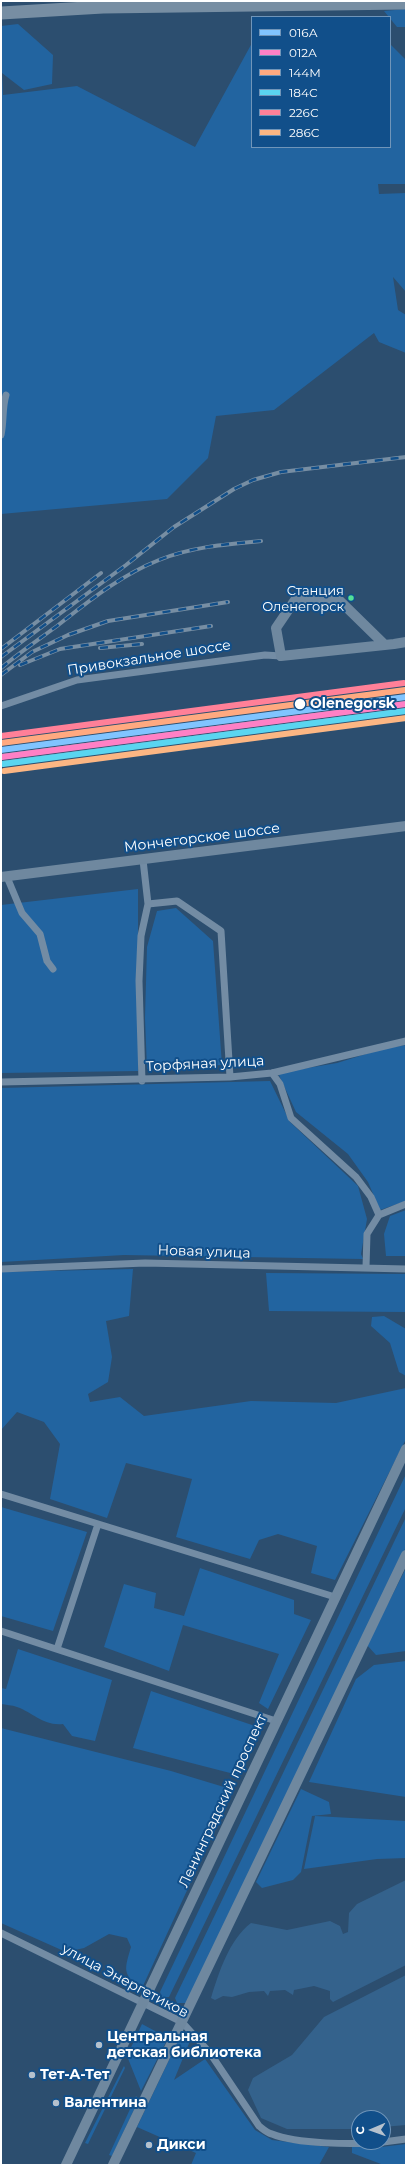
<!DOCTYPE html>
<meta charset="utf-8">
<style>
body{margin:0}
#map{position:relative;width:407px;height:2166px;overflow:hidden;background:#2c4e6f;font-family:Montserrat,sans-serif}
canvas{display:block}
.frame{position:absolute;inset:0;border:2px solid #fff;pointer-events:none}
.legend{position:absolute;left:251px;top:16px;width:140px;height:132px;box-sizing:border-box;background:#114f8a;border:1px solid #7095b9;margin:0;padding:5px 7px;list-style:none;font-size:12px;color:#fff}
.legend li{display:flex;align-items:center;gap:8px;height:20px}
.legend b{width:20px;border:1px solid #7095b9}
.north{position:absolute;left:351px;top:2110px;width:40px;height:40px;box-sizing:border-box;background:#114f8a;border:1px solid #7095b9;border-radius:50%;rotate:268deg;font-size:11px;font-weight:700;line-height:16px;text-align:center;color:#fff}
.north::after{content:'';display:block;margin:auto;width:14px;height:18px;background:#b5c1cd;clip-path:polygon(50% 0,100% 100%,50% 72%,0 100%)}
</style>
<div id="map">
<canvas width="407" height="2166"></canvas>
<div class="frame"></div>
<ul class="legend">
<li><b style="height:5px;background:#80c4ff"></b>016А</li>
<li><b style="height:5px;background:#ff80c5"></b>012А</li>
<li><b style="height:5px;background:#ffa980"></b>144М</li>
<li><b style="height:5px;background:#5ad5f0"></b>184С</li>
<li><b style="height:5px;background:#ff8098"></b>226С</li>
<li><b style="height:5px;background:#fcb683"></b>286С</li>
</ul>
<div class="north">С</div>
</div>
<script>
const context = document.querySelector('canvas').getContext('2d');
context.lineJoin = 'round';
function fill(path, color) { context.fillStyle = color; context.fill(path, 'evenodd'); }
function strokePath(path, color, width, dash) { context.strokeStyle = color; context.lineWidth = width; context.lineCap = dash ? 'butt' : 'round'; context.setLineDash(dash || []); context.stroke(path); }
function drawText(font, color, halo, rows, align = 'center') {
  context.font = font + ' Montserrat,sans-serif'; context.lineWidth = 4; context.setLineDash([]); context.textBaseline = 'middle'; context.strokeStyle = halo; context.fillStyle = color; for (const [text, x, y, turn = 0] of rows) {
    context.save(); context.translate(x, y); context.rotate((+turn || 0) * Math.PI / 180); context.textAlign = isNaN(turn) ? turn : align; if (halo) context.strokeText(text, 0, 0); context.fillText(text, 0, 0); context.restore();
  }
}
const green = new Path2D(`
 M406 9V27H397L384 11Z
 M18 24 53 55 52 84 24 90 2 73 3 95 77 86 195 147 252 43V147H390V44L406 60V184H378L379 194 406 193V292L393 277 398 310 406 315V353L379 342 374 333 274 410 216 416 208 458 167 499 1 514V26Z
 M138 889V1071L1 1073V905Z
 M176 908 213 941 222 1065 147 1069 145 1018 147 947 157 911Z
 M406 1045V1201L380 1210 368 1182 348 1154 296 1112 278 1073 337 1063 382 1049Z
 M270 1081 290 1122 358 1186 367 1219 361 1254 363 1259 124 1255 1 1262V1088Z
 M406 1210V1256H386L384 1234 390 1216Z
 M133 1269 129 1316 106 1321 112 1357 108 1382 88 1394 90 1402 120 1397 144 1416 251 1401 336 1403 406 1388V1439L335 1580 311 1573 317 1546 278 1534 259 1540 250 1559 176 1537 192 1479 126 1463 107 1518 50 1499 60 1444 44 1422 17 1412 1 1430V1272Z
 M266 1273 406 1274V1312L269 1311Z
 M384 1316 406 1329V1376L399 1372 390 1343 371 1326 372 1317Z
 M406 1474V1507L169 1997H162L160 1992Z
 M1 1507 87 1532 53 1631 1 1616Z
 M406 1517V1547L187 2003H177L175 1998Z
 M200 1568 294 1600V1614L311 1620 268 1709 259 1703 279 1654 183 1625 169 1671 104 1647 124 1584 156 1593 154 1608 184 1616Z
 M406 1568V1651L376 1655 367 1645Z
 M18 1649 112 1680 95 1741 72 1736 63 1724C43 1726 34 1713 17 1707 12 1705 6 1705 1 1704V1688L6 1689Z
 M406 1661V1797L309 1782 356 1679 374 1665Z
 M151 1691 261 1728 238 1775 133 1748Z
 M1 1728 171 1771 224 1787 231 1795 142 1988C121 1975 125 1968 131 1947L127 1938 109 1934 84 1948 66 1952 1 1923Z
 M301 1789 329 1802 331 1814 312 1816 301 1872 293 1880 262 1888 256 1882Z
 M315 1816 406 1821V1858L377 1859 304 1869Z
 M142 2024 168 2038 141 2091 127 2056Z
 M181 2035 190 2041 174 2080 205 2059 255 2130 272 2140 329 2147 319 2165H191L196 2153 137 2127Z
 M124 2066 125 2068 88 2144 85 2143Z
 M136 2096 139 2099 112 2156 109 2155Z
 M406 2144V2165L381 2164 352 2153V2147H381Z`);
const water = new Path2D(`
 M406 1880V1965L333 2002 330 1999V1991L314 1986 294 1990 293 1995 285 1990 270 1991 268 1996 264 1991 249 1992 232 1997 223 1996 215 2000 211 1998C219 1972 229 1940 251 1923L287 1930 330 1921 340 1926 343 1934 348 1932 349 1913 357 1904Z
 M406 1975V2125L383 2127V2118H359V2129H287L261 2118 248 2090 253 2078 292 2055 324 2017Z`);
const street = new Path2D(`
 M1 435C4 421 2 408 6 395
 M1 706 77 680 265 655 281 656
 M7 877 22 913 40 934 47 961 53 969
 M148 904 177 901 221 931 230 1077
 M272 1073 280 1084 291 1118 356 1177 371 1197 379 1215 367 1234 366 1267
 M142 1081 139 981 141 936 148 904 143 860
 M1 1082 230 1077 272 1073 406 1041
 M379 1215 406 1204
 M1 1269 145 1263 406 1269
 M1 1494 335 1597
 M1 1631 276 1721
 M57 1649 98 1524
 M1 1933 182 2022 210 2053 259 2126C263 2129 267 2133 272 2134 296 2144 355 2145 382 2142
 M383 2142 406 2139`);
const secondary = new Path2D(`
 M385 645 338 599 295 600 276 628 281 656 394 644 406 642
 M1 877 406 826
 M66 2165 406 1449
 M113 2165 406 1555`);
const highway = new Path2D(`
 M1 13 103 7 406 3`);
const rail = new Path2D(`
 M100 648 142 644
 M1 649 101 573
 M1 657 126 565 174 527 234 489 253 480 281 472 406 457
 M20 665 60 649 211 626
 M1 668C19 653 38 640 57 626 89 601 121 575 159 560 191 547 227 544 261 541
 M1 675 32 652 68 635 108 621 228 602
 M1 756 406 703
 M1 763 406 710`);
const rail1 = new Path2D(`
 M1 750 406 697`);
const rail2 = new Path2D(`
 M2 757 406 704`);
const rail3 = new Path2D(`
 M1 743 405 690`);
const rail4 = new Path2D(`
 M3 764 406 711`);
const rail5 = new Path2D(`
 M1 736 404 683`);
const rail6 = new Path2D(`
 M4 771 406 718`);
const markers = [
 [351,598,3.5,"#53e098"],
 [300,704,6,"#fff"],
 [99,2045,4,"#b5c1cd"],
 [32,2075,4,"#b5c1cd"],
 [56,2103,4,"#b5c1cd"],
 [149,2145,4,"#b5c1cd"]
];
const busNames = [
 ["Станция",344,591],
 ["Оленегорск",344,607]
];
const streetNames = [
 ["Привокзальное шоссе",149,658,-9],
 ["Мончегорское шоссе",202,838,-7],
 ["Торфяная улица",205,1064,-3],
 ["Новая улица",204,1252,2],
 ["Ленинградский проспект",223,1801,-65],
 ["улица Энергетиков",125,1981,28]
];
const stopNames = [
 ["Olenegorsk",310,704]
];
const poiNames = [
 ["Центральная",107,2037],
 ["детская библиотека",107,2053],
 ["Тет-А-Тет",40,2075],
 ["Валентина",64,2103],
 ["Дикси",157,2145]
];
fill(green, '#2264a0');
fill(water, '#34628c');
strokePath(street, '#738ca4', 7);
strokePath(secondary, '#6f889f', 10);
strokePath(highway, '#778ea3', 13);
strokePath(rail, '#778ea3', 4);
strokePath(rail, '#114f8a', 2.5, [8]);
strokePath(rail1, '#80c4ff', 6);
strokePath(rail2, '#ff80c5', 6);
strokePath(rail3, '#ffa980', 6);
strokePath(rail4, '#5ad5f0', 6);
strokePath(rail5, '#ff8098', 6);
strokePath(rail6, '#fcb683', 6);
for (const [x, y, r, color] of markers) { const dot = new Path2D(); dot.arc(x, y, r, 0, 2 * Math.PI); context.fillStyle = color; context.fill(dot); strokePath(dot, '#114f8a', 1.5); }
drawText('13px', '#fff', '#114f8a', busNames, 'right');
drawText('14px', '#fff', '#114f8a', streetNames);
drawText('bold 14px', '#fff', '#114f8a', stopNames, 'left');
drawText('bold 14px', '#fff', '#114f8a', poiNames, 'left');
</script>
